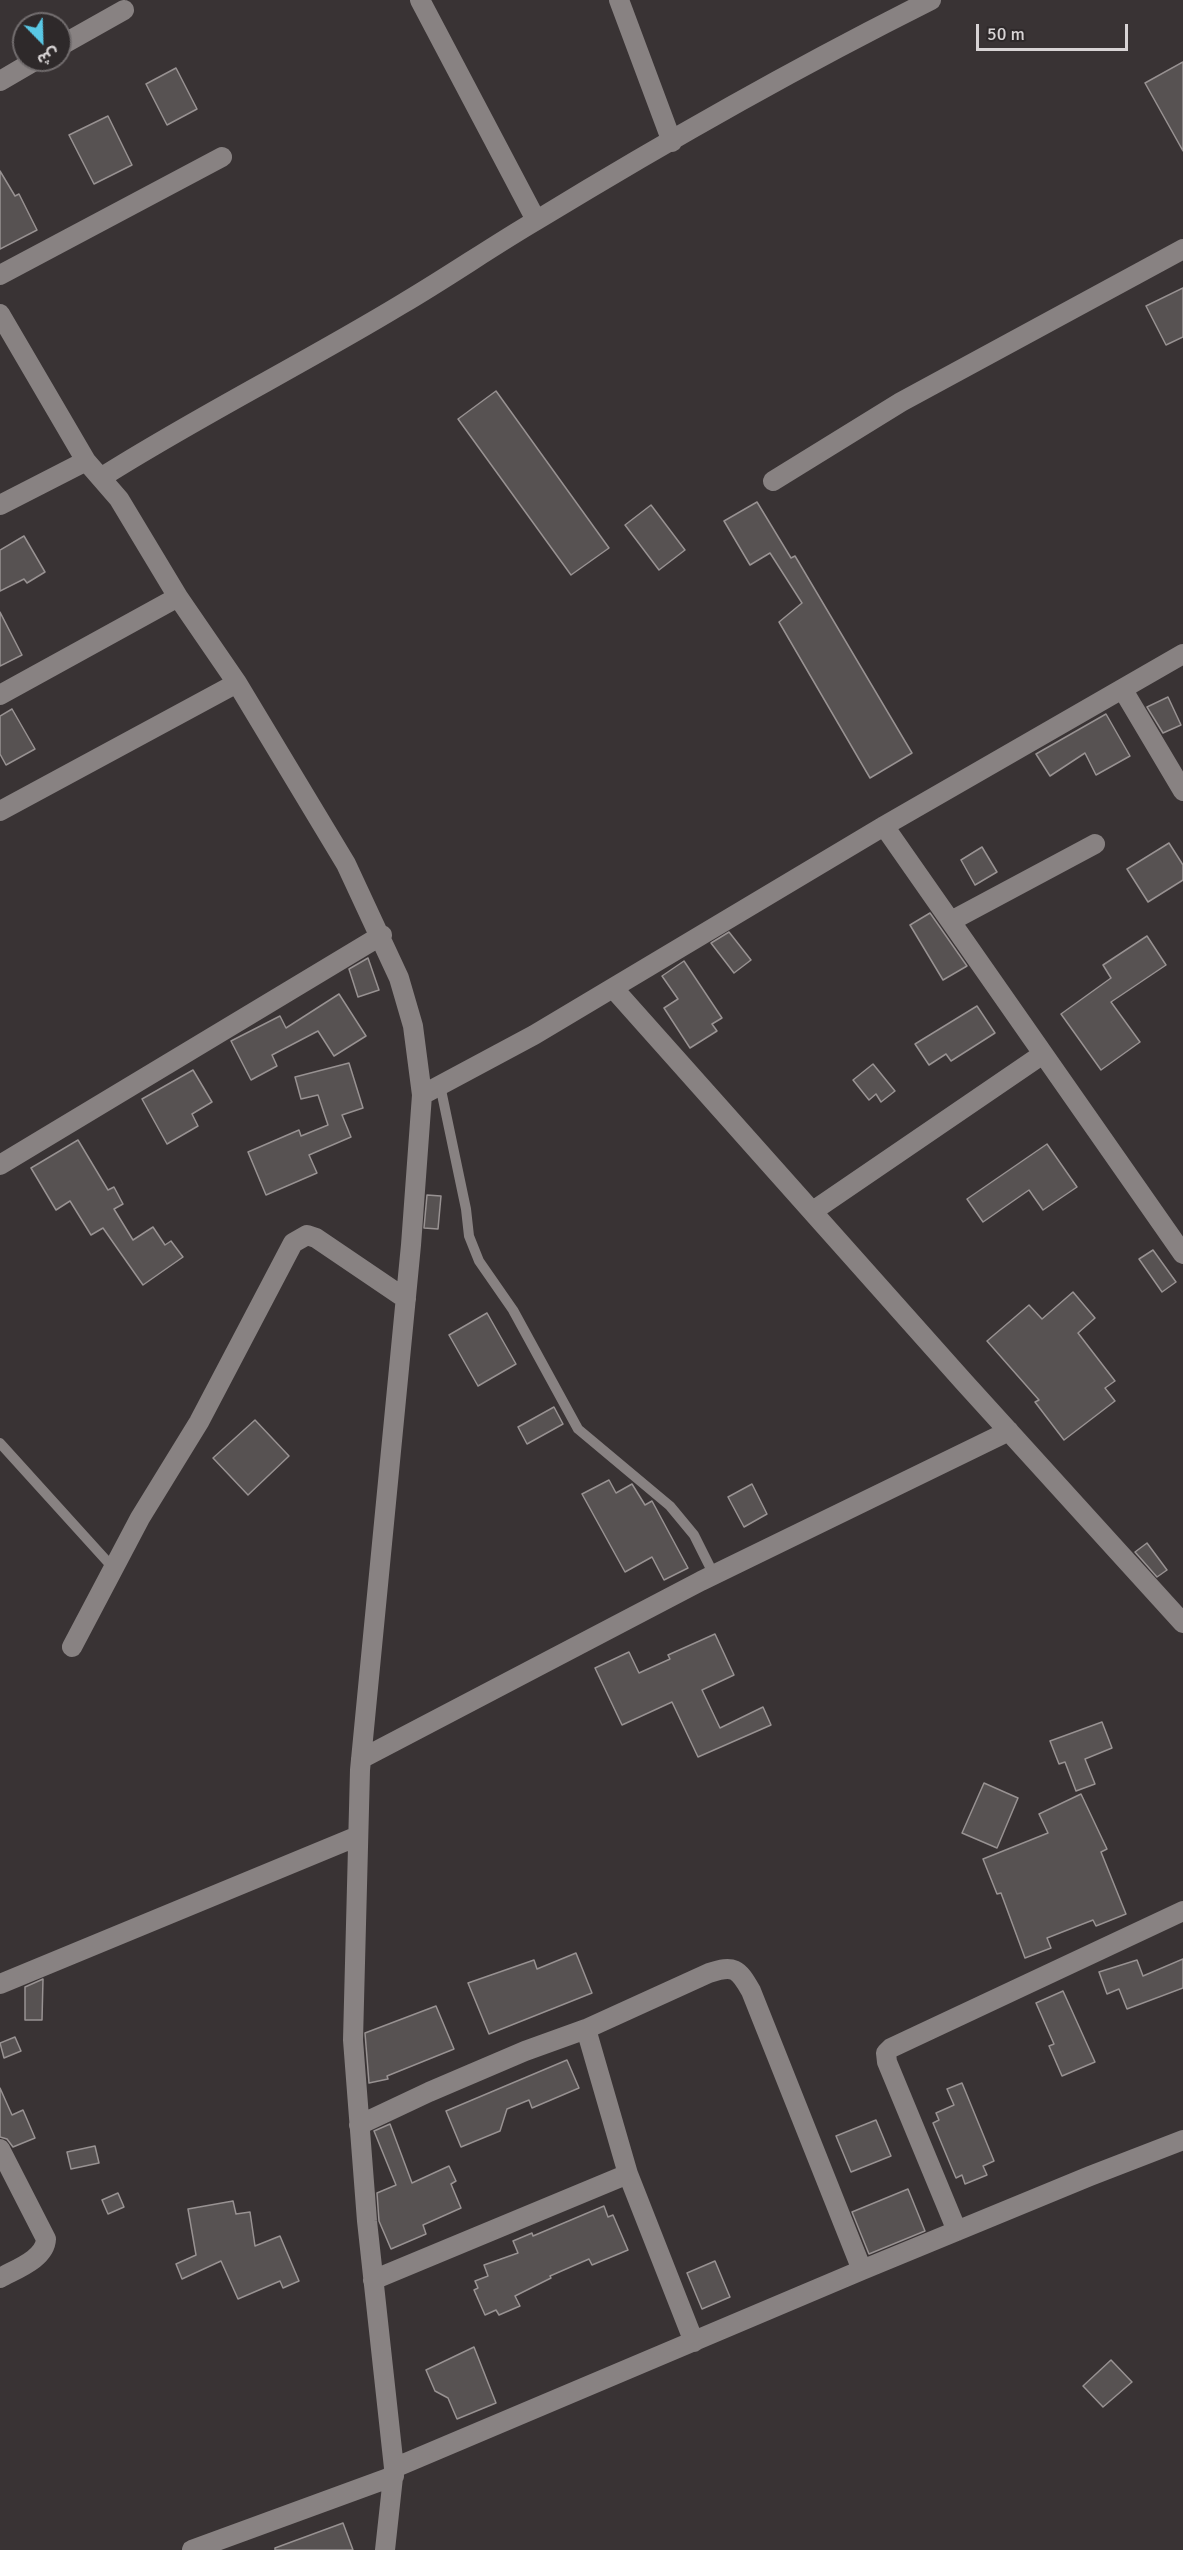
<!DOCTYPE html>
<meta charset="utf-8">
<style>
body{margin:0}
#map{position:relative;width:1183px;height:2550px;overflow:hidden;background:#393334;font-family:Signika,"Noto Sans Arabic",sans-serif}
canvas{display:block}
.north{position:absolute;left:12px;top:12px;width:60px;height:60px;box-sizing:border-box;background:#2e292a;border:2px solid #726d6e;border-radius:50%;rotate:157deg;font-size:16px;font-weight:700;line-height:24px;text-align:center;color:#d8d4d5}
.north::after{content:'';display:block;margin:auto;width:21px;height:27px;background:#59c8e5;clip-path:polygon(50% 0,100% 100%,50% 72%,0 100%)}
.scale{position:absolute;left:976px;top:24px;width:152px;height:27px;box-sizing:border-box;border:3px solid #d8d4d5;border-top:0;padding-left:8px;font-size:18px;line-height:21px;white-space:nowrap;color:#d8d4d5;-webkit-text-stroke:4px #2e292a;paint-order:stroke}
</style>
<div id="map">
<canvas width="1183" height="2550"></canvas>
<div class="north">ش</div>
<div class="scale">50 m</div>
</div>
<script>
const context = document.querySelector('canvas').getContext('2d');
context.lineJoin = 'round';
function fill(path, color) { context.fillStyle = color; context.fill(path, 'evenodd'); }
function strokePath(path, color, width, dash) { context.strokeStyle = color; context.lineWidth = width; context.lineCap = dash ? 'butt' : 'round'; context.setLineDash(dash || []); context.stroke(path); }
const building = new Path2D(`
 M1183 62V151L1145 83Z
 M176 68 197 109 167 125 146 84Z
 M108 116 132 165 94 184 69 135Z
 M0 171 15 196 19 194 37 230 0 249Z
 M1183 288V337L1166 345 1146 306Z
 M496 391 609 548 571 575 458 419Z
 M757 502 791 558 795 556 912 753 870 778 779 622 802 603 770 553 750 565 724 521Z
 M651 505 685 550 659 570 625 525Z
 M24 536 45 572 27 583 24 579 0 591V550Z
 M0 612 22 655 0 666Z
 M1168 697 1181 725 1163 733 1147 707Z
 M12 709 35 749 6 765 0 754V716Z
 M1106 714 1130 756 1096 775 1085 753 1050 776 1036 754Z
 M1169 843 1183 865V880L1148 902 1127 869Z
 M982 847 997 872 975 885 961 860Z
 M930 913 967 966 943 980 910 925Z
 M729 932 751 960 734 973 711 943Z
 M1147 936 1166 965 1111 1002 1140 1042 1101 1070 1061 1014 1111 978 1103 965Z
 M368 958 379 990 358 997 349 969Z
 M684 961 722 1018 712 1024 717 1031 690 1048 664 1008 678 999 662 976Z
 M339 994 366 1036 334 1056 318 1031 272 1055 277 1066 251 1080 231 1041 280 1016 286 1028Z
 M977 1006 995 1033 951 1061 946 1054 929 1065 915 1044Z
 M349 1063 363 1108 342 1115 351 1137 309 1155 317 1173 266 1195 248 1152 299 1130 301 1136 328 1125 318 1095 301 1099 295 1077Z
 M873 1064 895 1091 881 1102 876 1094 869 1100 853 1080Z
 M193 1070 212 1102 192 1114 198 1126 167 1144 142 1099Z
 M78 1140 108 1190 114 1187 123 1204 114 1209 133 1240 153 1227 165 1245 171 1241 183 1257 143 1285 103 1228 91 1235 70 1201 56 1210 31 1168Z
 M1047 1144 1077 1187 1043 1210 1029 1190 983 1222 967 1199Z
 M427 1195 441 1196 438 1229 424 1228Z
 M1153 1250 1176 1282 1162 1292 1139 1259Z
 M1073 1292 1095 1318 1078 1333 1115 1381 1105 1388 1115 1401 1064 1440 1035 1402 1039 1400 987 1341 1029 1305 1042 1319Z
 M487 1313 516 1364 478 1386 449 1335Z
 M554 1407 563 1424 527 1444 518 1427Z
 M255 1420 289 1456 248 1495 213 1458Z
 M609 1480 616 1493 632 1484 645 1505 652 1501 688 1568 664 1580 652 1557 625 1572 582 1494Z
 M752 1484 767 1514 744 1527 728 1497Z
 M1147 1543 1167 1570 1157 1577 1135 1552Z
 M715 1634 734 1675 702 1690 720 1728 763 1707 771 1725 698 1757 672 1702 622 1725 595 1668 629 1652 639 1673 670 1659 668 1655Z
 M1102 1722 1112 1748 1085 1759 1095 1784 1076 1791 1065 1762 1059 1764 1050 1741Z
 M984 1783 1018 1798 997 1848 962 1833Z
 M1081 1794 1107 1849 1101 1852 1126 1914 1096 1926 1093 1920 1047 1938 1051 1948 1025 1958 1001 1893 997 1894 983 1859 1048 1833 1039 1814Z
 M576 1953 592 1993 489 2034 468 1983 534 1960 537 1969Z
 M1183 1959V1988L1127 2009 1119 1989 1107 1994 1099 1972 1137 1960 1143 1976Z
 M43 1979 42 2020H25V1987Z
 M1063 1991 1095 2062 1062 2076 1049 2046 1054 2044 1036 2003Z
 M436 2006 454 2049 387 2076 388 2079 369 2083 365 2033Z
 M15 2037 21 2051 4 2058 0 2043Z
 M567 2060 579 2088 532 2108 529 2100 507 2109 500 2131 461 2147 446 2111Z
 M962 2083 994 2161 983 2166 987 2175 965 2184 962 2175 956 2178 933 2123 939 2120 936 2113 954 2105 947 2089Z
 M0 2088 12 2115 23 2110 35 2138 13 2147 7 2139 0 2137Z
 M876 2120 891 2156 851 2172 836 2136Z
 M390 2124 412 2183 449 2166 456 2181 451 2184 461 2208 423 2225 426 2234 391 2249 379 2221 377 2193 396 2185 374 2131Z
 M95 2146 99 2163 71 2169 67 2152Z
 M908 2189 925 2231 869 2254 852 2212Z
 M118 2193 124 2207 108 2214 102 2200Z
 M233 2201 236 2214 250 2212 255 2246 280 2236 299 2281 283 2288 280 2281 238 2299 221 2261 182 2279 176 2264 196 2255 188 2209Z
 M604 2206 608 2217 613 2215 628 2250 592 2265 589 2259 550 2276 551 2278 515 2296 520 2306 499 2315 496 2310 485 2315 474 2290 478 2288 475 2281 488 2276 484 2265 518 2253 513 2241 532 2233 533 2236Z
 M715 2261 730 2297 702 2309 687 2273Z
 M474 2347 496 2403 457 2419 448 2398 435 2391 426 2370Z
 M1111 2360 1132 2382 1103 2407 1083 2386Z
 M343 2523 353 2550H275V2548Z`);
const lane = new Path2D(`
 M440 1085 466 1209 469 1236 479 1261 513 1310 578 1429 670 1506 694 1535 714 1575
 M0 1443 115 1570`);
const street = new Path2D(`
 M420 0 536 220
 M619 0 672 142
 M60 46 124 10
 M0 81 36 60
 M0 275 222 157
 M0 314 86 461 119 499 178 597 237 683 346 864 399 978 413 1026 422 1095 411 1245 360 1770 353 2040 367 2221 394 2468 385 2550
 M102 477C200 415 303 364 402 304 448 277 491 247 537 220 665 142 797 67 931 0
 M773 481 901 402 1183 249
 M0 505 86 461
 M1123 690 1183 791
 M0 695 178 597
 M0 811 237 683
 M884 826 1183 1254
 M951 921 1095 844
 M613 988 964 1382 1183 1623
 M422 1095 534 1035 884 826 1183 654
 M0 1165 382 935
 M813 1211 1043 1054
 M72 1647 140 1518 199 1422 293 1243 307 1235 316 1238 406 1299
 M361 1759 701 1581 1009 1431
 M0 1984 358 1836
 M586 2029 628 2174 694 2342
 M359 2125 429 2092 525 2051 586 2029 709 1973C734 1965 738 1968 751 1991L862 2270
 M0 2149 46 2239C45 2259 16 2269 0 2278
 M957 2231 887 2062 886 2053 891 2048 1183 1911
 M373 2280 628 2174
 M394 2468 862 2270 1090 2176 1183 2140
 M192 2550 394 2476`);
fill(building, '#575252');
strokePath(building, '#989292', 1.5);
strokePath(lane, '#888282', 10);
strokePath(street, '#888282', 20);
</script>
